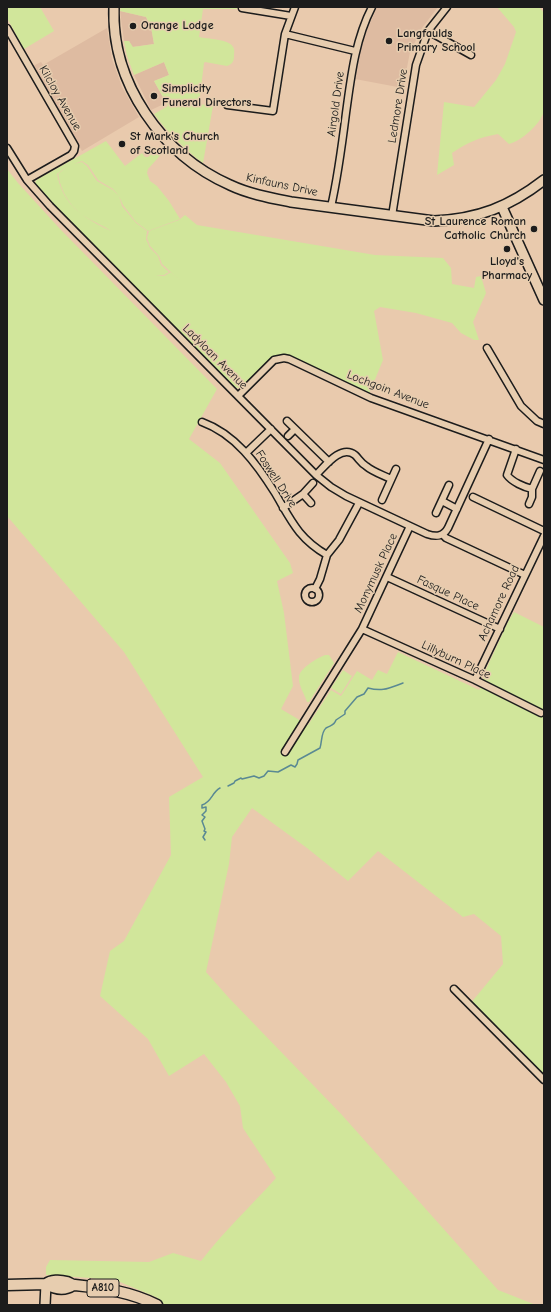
<!DOCTYPE html>
<style>
body{margin:0}
#map{position:relative;width:551px;height:1312px;overflow:hidden;background:#e9caad;font-family:"Comic Neue",sans-serif}
canvas{display:block}
.frame{position:absolute;inset:0;border:8px solid #1c1c1c;pointer-events:none}
</style>
<div id="map">
<canvas width="551" height="1312"></canvas>
<div class="frame"></div>
</div>
<script>
const context = document.querySelector('canvas').getContext('2d');
context.lineJoin = 'round';
function fill(path, color) { context.fillStyle = color; context.fill(path, 'evenodd'); }
function strokePath(path, color, width, dash) { context.strokeStyle = color; context.lineWidth = width; context.lineCap = dash ? 'butt' : 'round'; context.setLineDash(dash || []); context.stroke(path); }
function drawText(font, color, halo, rows, align = 'center') {
  context.font = font + ' "Comic Neue",sans-serif'; context.lineWidth = 3; context.setLineDash([]); context.textBaseline = 'middle'; context.strokeStyle = halo; context.fillStyle = color; for (const [text, x, y, turn = 0] of rows) {
    context.save(); context.translate(x, y); context.rotate((+turn || 0) * Math.PI / 180); context.textAlign = isNaN(turn) ? turn : align; if (halo) context.strokeText(text, 0, 0); context.fillText(text, 0, 0); context.restore();
  }
}
const built = new Path2D(`
 M377 7H438L422 28 410 52 403 88 355 79 358 55 367 30Z
 M120 11 146 17 151 27 154 44 132 47 129 41H124Z
 M107 28 112 59 122 87 139 117 82 151 33 66 41 62 43 65Z
 M164 62 169 75 154 81 166 103 151 110 134 75Z`);
const green = new Path2D(`
 M7 7H40L54 31 24 49 7 18Z
 M121 7H238L237 9H203L199 37C207 39 229 39 233 47 235 49 234 54 234 56 234 62 232 64 227 66L205 62 204 63 199 104 213 106 203 163C184 149 168 133 154 114L168 106 154 81 169 75 164 62 134 75 127 56 124 41H129L133 47 154 44 151 27 146 17 120 11Z
 M497 7H539L544 13V111C541 124 521 141 509 144L498 134C478 138 468 142 452 153L454 165 437 175 444 102 474 107 496 80 505 64 516 32 514 27Z
 M106 141 125 166 142 153 145 157H148L162 146 166 149 148 169 147 173 150 181 157 186 169 201 180 219 148 231 136 222 123 205 119 196 113 189 98 180 88 165 82 161 74 164 82 162 87 166 97 181 113 190 119 196 122 206 136 223 147 231 146 239 150 248 158 256 161 265 169 272 164 275H156L164 276 171 272 184 284 162 264 159 256 150 246 147 238 149 231 179 220 185 215 197 225 375 255 443 258 451 268 452 284 474 288 476 277 481 276 486 293 473 322 479 340H474L461 333 452 323 416 313 380 307 374 311 383 360 369 394 289 355C283 355 278 355 273 358 262 363 251 378 242 387L238 388 234 387 40 192C37 187 32 183 38 179ZM68 166 58 174C61 193 72 210 89 219 96 223 104 226 111 231 84 218 63 206 57 174Z
 M7 169 18 183 60 229 217 389 189 439 220 463 290 563 293 573 277 581 284 613 293 686 281 709 308 725 331 690 341 696 357 671 372 680 378 670 387 674 398 652 479 690 484 682 483 676 508 622 514 612 544 627V1079L470 1004 503 964 501 936 474 914 463 917 378 851 348 881 307 848 252 808 232 837 229 864 206 972 229 998 342 1115 498 1290 536 1305H155L158 1298 120 1282 91 1278 46 1275V1267L50 1260 149 1262 173 1253 201 1261C224 1231 251 1206 276 1178L243 1128 240 1106 226 1082 204 1054 169 1076 148 1039 100 996 110 951 124 941 171 855 169 797 203 777 124 652 7 516Z
 M325 655H329L334 663 309 702H307C305 695 298 685 299 677 299 669 317 658 325 655Z
 M343 670 352 676 341 694 331 688Z`);
const stream = new Path2D(`
 M228 786 234 783 235 781 241 778 242 779 254 776 259 778 264 776 268 771 278 772 291 765 295 767 297 764 298 760 320 748C322 742 321 732 326 728 331 725 334 726 336 720L345 714V711L357 697 364 694 368 688C383 692 389 688 403 683
 M205 840 203 837 206 832 204 831 205 829 202 821 205 817 202 815 206 811V807L202 808V805C212 802 212 792 220 788`);
const street = new Path2D(`
 M242 8 291 16
 M7 28 75 146 74 151 71 155 27 180
 M428 31 471 55
 M285 34 355 51
 M227 105 273 111 285 34 295 7
 M7 148 27 180 50 206 316 475 331 487 346 496 427 534C436 537 443 537 448 528L489 439
 M331 207C338 176 342 145 346 113 351 77 355 40 372 7
 M392 216 416 65 428 31 447 7
 M487 348 521 406 537 421 544 424
 M238 396 274 360 284 358 289 359 371 398 544 460
 M287 421 329 462
 M202 422C235 434 257 464 275 493 291 520 298 538 327 555
 M288 436 295 429
 M516 449 507 475C512 482 524 487 532 489
 M246 453 271 429
 M316 475C325 466 341 444 355 455 359 459 361 463 366 466 373 472 383 475 391 479
 M303 494 311 503
 M473 497 544 531
 M382 500 396 469
 M442 501 457 509
 M529 504 532 497V489L540 471
 M283 508 303 494 313 483
 M436 513 449 485
 M443 535 446 538 525 575
 M387 577 500 629
 M305 595a7 7 0 1 1 14 0a7 7 0 1 1-14 0Z
 M315 589 320 579 327 555 339 540 359 503
 M362 629 475 680 541 713
 M475 680 544 536
 M285 752 362 629 410 526
 M454 989 544 1080`);
const secondary = new Path2D(`
 M114 7C111 83 162 155 230 185 249 194 271 198 291 202L434 221C478 219 509 207 544 180
 M502 207 544 300
 M45 1305 46 1284`);
const primary = new Path2D(`
 M46 1284C55 1289 64 1291 73 1285
 M7 1285 46 1284C51 1280 60 1280 67 1282 70 1283 72 1285 75 1285 104 1288 131 1292 157 1305`);
const markers = [
 [133,26,4,"#1c1c1c"],
 [389,41,4,"#1c1c1c"],
 [154,96,4,"#1c1c1c"],
 [122,144,4,"#1c1c1c"],
 [534,229,4,"#1c1c1c"],
 [507,249,4,"#1c1c1c"]
];
const shields = [
 [103,1288,32]
];
const shieldNames = [
 ["A810",103,1288]
];
const poiNames = [
 ["Orange Lodge",141,26],
 ["Langfaulds",397,34],
 ["Primary School",397,48],
 ["Simplicity",162,89],
 ["Funeral Directors",162,103],
 ["St Mark's Church",130,137],
 ["of Scotland",130,151],
 ["St Laurence Roman",526,222,"right"],
 ["Catholic Church",526,236,"right"],
 ["Lloyd's",507,262,"center"],
 ["Pharmacy",507,276,"center"]
];
const streetNames = [
 ["Kilcloy Avenue",60,98,60],
 ["Airgold Drive",336,104,-82],
 ["Ledmore Drive",398,106,-81],
 ["Kinfauns Drive",282,185,12],
 ["Ladyloan Avenue",215,357,45],
 ["Lochgoin Avenue",388,390,21],
 ["Foswell Drive",276,479,57],
 ["Monymusk Place",376,573,-65],
 ["Fasque Place",448,593,25],
 ["Achamore Road",499,603,-65],
 ["Lillyburn Place",456,660,25]
];
fill(built, '#debba1');
fill(green, '#d1e69b');
strokePath(stream, '#5a8993', 1.5);
strokePath(street, '#1c1c1c', 9);
strokePath(secondary, '#1c1c1c', 12);
strokePath(primary, '#1c1c1c', 13);
strokePath(street, '#e7cdaf', 6);
strokePath(secondary, '#e7cdaf', 9);
strokePath(primary, '#e7cdaf', 10);
for (const [x, y, r, color] of markers) { const dot = new Path2D(); dot.arc(x, y, r, 0, 2 * Math.PI); context.fillStyle = color; context.fill(dot); strokePath(dot, '#e7cdaf', 1.5); }
for (const [x, y, w] of shields) { const box = new Path2D(); box.roundRect(x - w / 2, y - 9, w, 18, 3); context.fillStyle = '#e7cdaf'; context.fill(box); strokePath(box, '#1c1c1c', 1); }
drawText('bold 11px', '#1c1c1c', null, shieldNames);
drawText('bold 12px', '#1c1c1c', '#e7cdaf', poiNames, 'left');
drawText('12px', '#1c1c1c', '#e7cdaf', streetNames);
</script>
